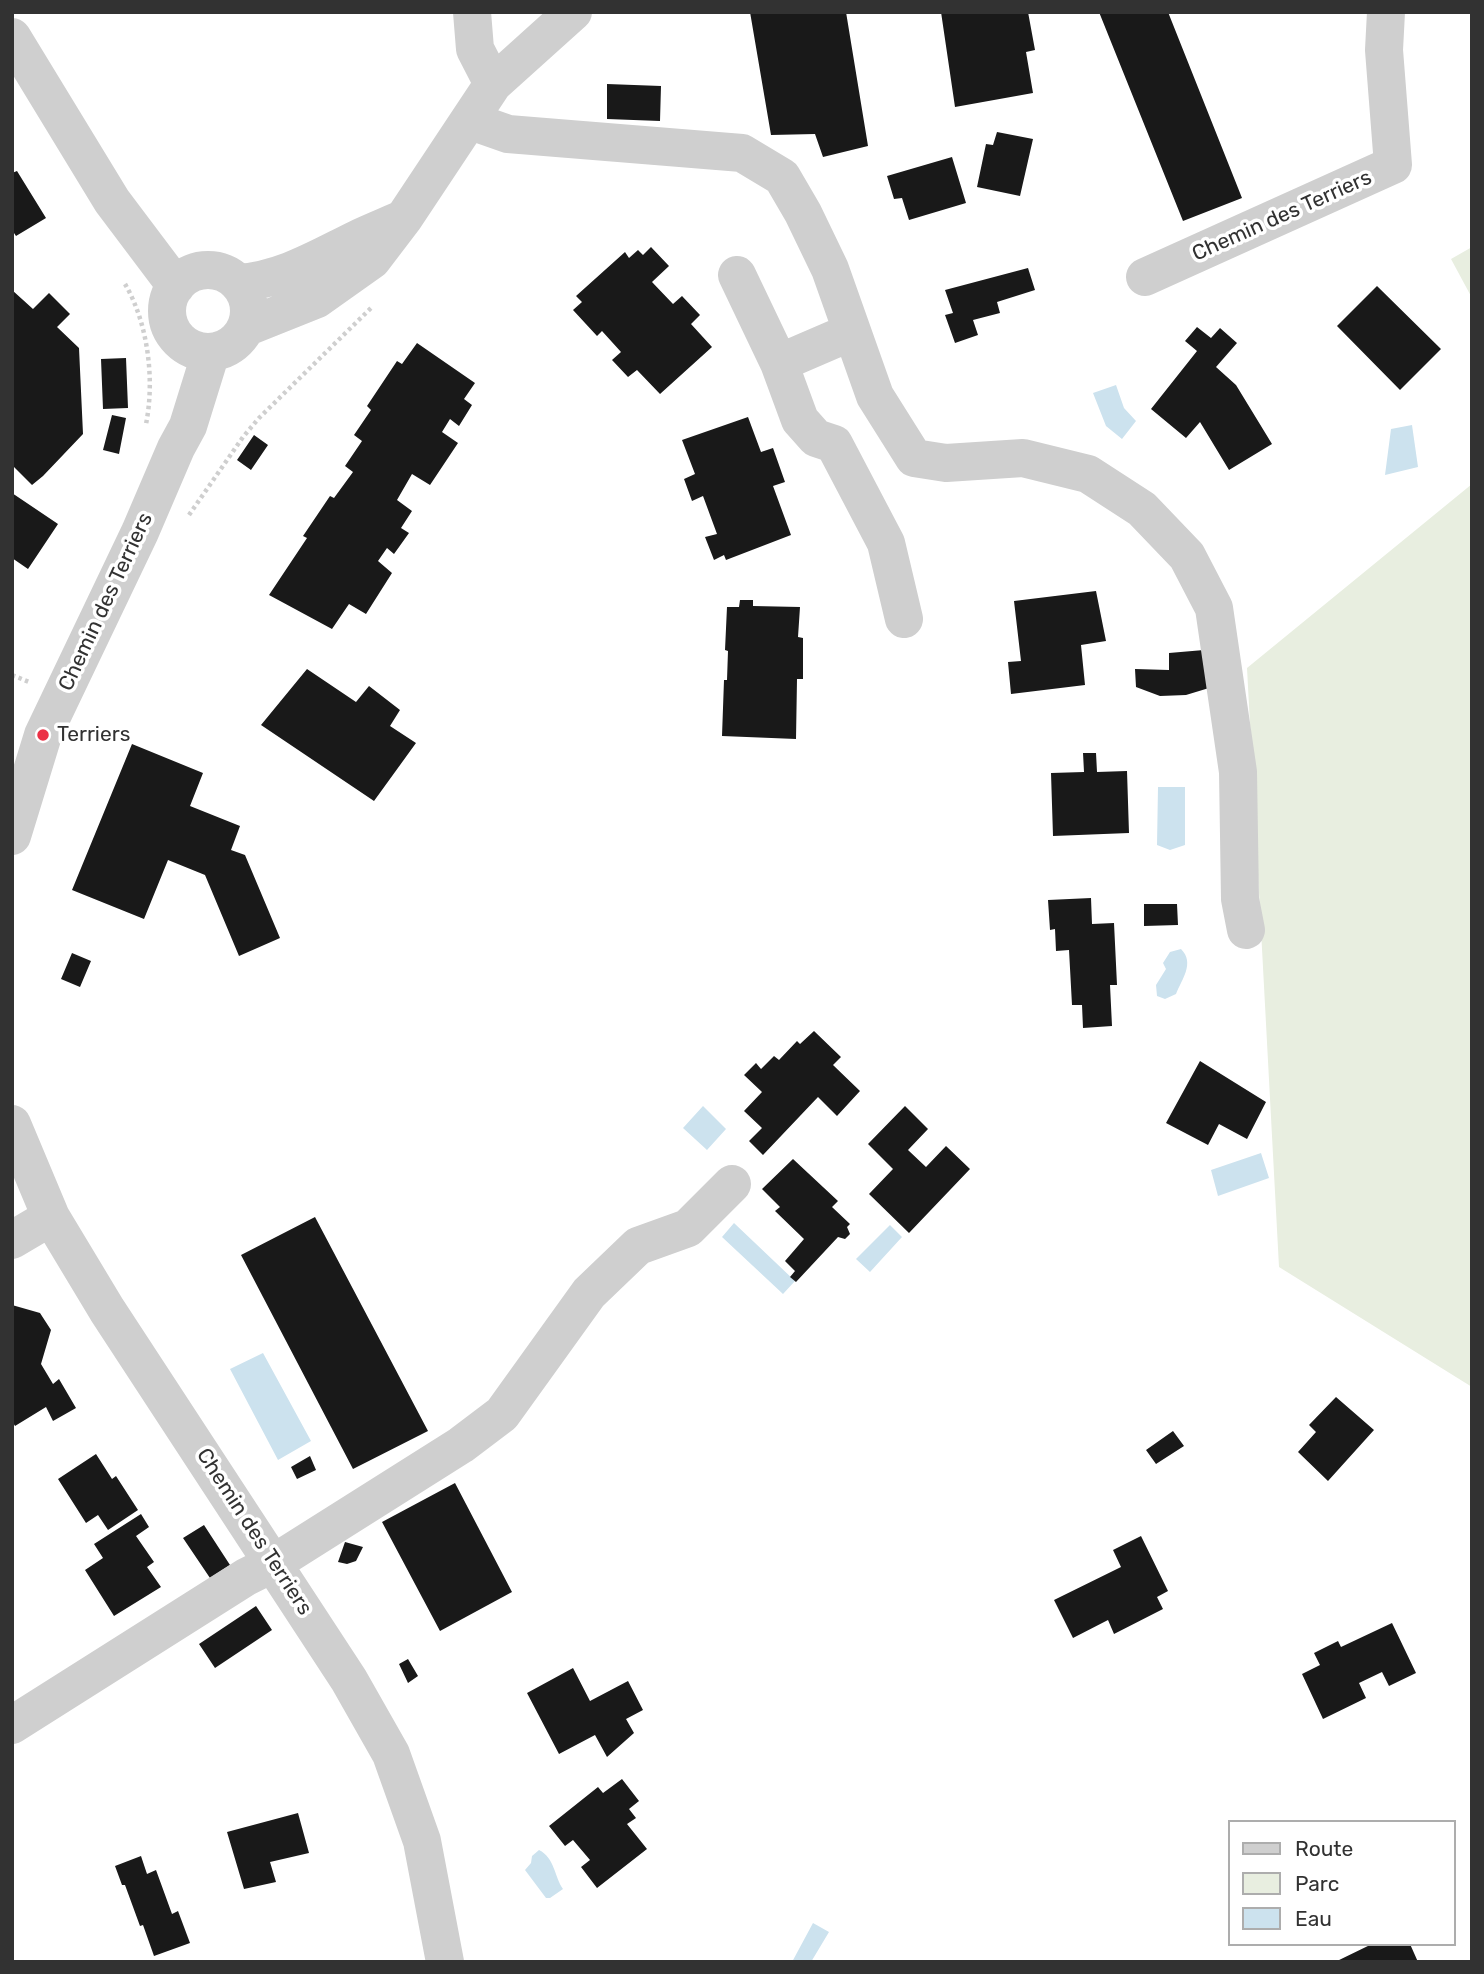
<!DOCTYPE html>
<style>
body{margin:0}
#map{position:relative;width:1484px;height:1974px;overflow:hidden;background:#fff;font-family:Rubik,sans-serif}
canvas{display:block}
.frame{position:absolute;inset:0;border:14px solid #323232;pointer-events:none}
.legend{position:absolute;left:1228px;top:1820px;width:228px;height:126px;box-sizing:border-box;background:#fff;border:2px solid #adadad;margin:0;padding:9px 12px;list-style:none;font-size:21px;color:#323232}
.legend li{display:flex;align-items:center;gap:14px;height:35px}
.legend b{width:35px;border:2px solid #adadad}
</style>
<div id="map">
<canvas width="1484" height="1974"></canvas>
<div class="frame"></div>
<ul class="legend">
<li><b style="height:9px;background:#cfcfcf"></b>Route</li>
<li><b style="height:19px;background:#e8eee0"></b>Parc</li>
<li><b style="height:19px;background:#cce2ee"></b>Eau</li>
</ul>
</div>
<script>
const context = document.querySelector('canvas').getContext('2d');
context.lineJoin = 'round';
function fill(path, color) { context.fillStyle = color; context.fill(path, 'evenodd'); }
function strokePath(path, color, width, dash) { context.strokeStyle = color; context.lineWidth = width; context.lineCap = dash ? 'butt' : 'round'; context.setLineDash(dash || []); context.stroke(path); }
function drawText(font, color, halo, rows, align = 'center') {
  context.font = font + ' Rubik,sans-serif'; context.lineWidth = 7; context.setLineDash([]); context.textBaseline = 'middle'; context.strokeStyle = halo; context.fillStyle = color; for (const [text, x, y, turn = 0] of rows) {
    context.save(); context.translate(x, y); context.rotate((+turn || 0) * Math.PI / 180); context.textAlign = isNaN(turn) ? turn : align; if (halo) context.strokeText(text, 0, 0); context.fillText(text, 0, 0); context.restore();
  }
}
const green = new Path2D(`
 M1472 247V298L1451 259Z
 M1472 484V1387L1279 1267 1247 668Z`);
const water = new Path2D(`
 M1116 385 1124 408 1136 421 1122 439 1106 426 1093 393Z
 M1412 425 1418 467 1385 475 1391 429Z
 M1158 787H1185V845L1170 850 1157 845Z
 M1181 949C1195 963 1182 979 1176 994L1165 999 1157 996 1156 985 1166 969 1163 963 1170 952Z
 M703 1106 726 1129 707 1150 683 1128Z
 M1261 1153 1269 1178 1218 1196 1211 1170Z
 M734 1223 795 1281 783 1294 722 1237Z
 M890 1225 902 1237 870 1272 856 1259Z
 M263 1353 311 1441 278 1460 230 1369Z
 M539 1850C555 1858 554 1876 563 1889L550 1898H546L525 1870 531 1863 532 1856Z
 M813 1923 829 1932 811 1962H792Z`);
const building = new Path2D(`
 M750 12H846L868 146 823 157 815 134 771 135Z
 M941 12H1028L1035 50 1026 52 1033 93 955 107Z
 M1099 12H1168L1242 198 1183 221Z
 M607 84 661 86 660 121 607 119Z
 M997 132 1033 139 1020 196 977 187 986 144 993 145Z
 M952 157 966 203 909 220 902 198 894 199 887 176Z
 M17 171 46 218 16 236 12 230V173Z
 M651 247 669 266 652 282 673 304 682 296 700 315 691 324 712 347 660 394 637 370 628 377 612 360 621 352 602 331 597 336 573 310 582 302 576 296 625 252 629 258 638 250 643 255Z
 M1028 268 1035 290 997 302 1000 313 973 320 978 335 955 343 945 315 953 313 945 290Z
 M1377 286 1441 349 1400 390 1337 326Z
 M12 290 33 309 49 293 70 314 57 327 79 348 83 434 43 476 32 485 12 465Z
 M1197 327 1211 338 1220 328 1237 343 1216 367 1236 385 1272 444 1229 470 1200 422 1186 438 1151 409 1197 351 1185 341Z
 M417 343 475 383 464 399 472 405 459 426 450 419 442 432 458 443 430 485 412 474 397 500 412 511 401 528 409 533 394 554 387 548 378 561 392 573 366 614 349 604 332 629 269 595 307 538 303 536 330 496 334 498 353 472 345 466 362 441 354 435 371 410 367 406 397 361 402 364Z
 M126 358 128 408 103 409 101 359Z
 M112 415 126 418 119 454 103 450Z
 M748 417 761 452 773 448 785 482 773 486 791 535 726 560 724 555 714 560 705 537 717 534 703 496 692 501 684 479 695 474 682 440Z
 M254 435 268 445 251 470 237 460Z
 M12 493 58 524 28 569 12 558Z
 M1096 591 1106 641 1081 645 1085 685 1011 694 1008 662 1021 661 1014 601Z
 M740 600H753V606L800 607 798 637 803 638V679H797L796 739 722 736 724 680H727L728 651 725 650 727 607H739Z
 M1204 650 1209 688 1186 695 1160 696 1136 687 1135 669 1169 670V653Z
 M307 669 356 702 369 686 400 710 390 726 416 743 374 801 261 725Z
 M132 744 203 773 190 806 240 826 231 850 245 855 280 938 239 956 205 875 168 860 144 919 72 890Z
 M1083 753H1096L1097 772 1127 771 1129 833 1053 836 1051 773 1084 772Z
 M1091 898 1092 924 1114 923 1117 985H1110L1112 1026 1083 1028 1082 1005H1072L1069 950 1056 951 1055 929 1050 930 1048 900Z
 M1144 904H1177L1178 925 1144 926Z
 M72 953 91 961 80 987 61 979Z
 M814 1031 841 1057 833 1065 860 1091 837 1116 818 1097 763 1155 749 1141 762 1128 744 1111 762 1092 744 1075 756 1063 761 1069 774 1056 779 1060 797 1041 800 1044Z
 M1200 1061 1266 1102 1247 1139 1219 1124 1208 1145 1166 1123Z
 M905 1106 928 1129 908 1150 926 1167 946 1146 970 1169 909 1233 869 1194 893 1169 868 1144Z
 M793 1159 838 1201 832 1207 850 1224 847 1227 850 1234 845 1239 838 1237 796 1282 790 1277 795 1271 785 1261 804 1239 775 1211 780 1207 762 1189Z
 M315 1217 428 1431 353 1469 241 1255Z
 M12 1305 40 1313 51 1330 41 1364 53 1384 59 1379 76 1408 53 1421 46 1407 15 1426 12 1421Z
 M1336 1397 1374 1430 1328 1481 1298 1452 1316 1432 1309 1425Z
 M1173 1431 1184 1446 1156 1464 1146 1450Z
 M96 1454 112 1479 116 1476 138 1510 108 1530 98 1515 86 1523 58 1479Z
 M310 1456 316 1470 297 1479 291 1467Z
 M455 1483 512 1592 440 1631 382 1522Z
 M141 1514 149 1527 136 1536 154 1562 147 1567 161 1587 114 1616 85 1570 103 1558 94 1544Z
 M204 1525 230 1565 210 1578 183 1538Z
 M1141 1536 1168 1591 1157 1597 1163 1609 1114 1634 1108 1620 1073 1638 1054 1600 1121 1567 1113 1550Z
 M345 1542 363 1547 356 1561 347 1564 338 1562Z
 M256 1606 272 1630 215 1668 199 1644Z
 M1392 1623 1416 1673 1389 1686 1382 1672 1359 1683 1366 1698 1323 1719 1302 1674 1320 1665 1314 1653 1338 1641 1341 1647Z
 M408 1659 418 1676 408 1683 399 1664Z
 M573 1668 590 1701 628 1681 643 1710 626 1719 634 1733 607 1757 595 1735 559 1754 527 1693Z
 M622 1779 639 1801 629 1809 636 1818 627 1824 647 1849 597 1888 581 1867 590 1860 573 1840 565 1846 549 1826 598 1787 603 1793Z
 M298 1813 309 1853 270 1862 276 1882 244 1889 227 1832Z
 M141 1856 147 1874 156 1870 172 1914 178 1911 190 1943 154 1956 143 1925 140 1926 125 1885H122L115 1866Z
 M1372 1944H1410L1418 1962H1335Z`);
const path = new Path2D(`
 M125 284C148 323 155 380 146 424
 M189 515 243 437 259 418 372 307
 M12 675 29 682`);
const minor = new Path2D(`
 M472 12 475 49 493 84
 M12 37 112 201 176 286
 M471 121 508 134 742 153 782 177 803 213 830 269 875 396 914 458 946 463 1023 458 1088 474 1142 509 1187 556 1214 608 1238 772 1240 899 1246 930
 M167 311a41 41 0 1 1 82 0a41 41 0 1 1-82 0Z
 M737 275 779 363 800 420 816 438 834 444 886 543 904 619
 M1145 277 1393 165 1384 50 1386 12
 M238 283C282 280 318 258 357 239 372 232 387 226 402 219
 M247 327 317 299 372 260 404 218 493 84 573 12
 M779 363 851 332
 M12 836 43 735 140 532 176 448 188 426 211 352
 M12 1124 51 1217 107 1310 349 1680 391 1754 422 1841 445 1962
 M12 1240 51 1217
 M12 1725 246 1577 274 1563 461 1445 502 1414 589 1293 638 1246 688 1228 732 1184`);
const markers = [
 [43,735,7,"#eb3146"]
];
const streetNames = [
 ["Chemin des Terriers",1282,216,-24],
 ["Chemin des Terriers",106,602,-65],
 ["Chemin des Terriers",254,1532,57]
];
const poiNames = [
 ["Terriers",57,735]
];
fill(green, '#e8eee0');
fill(water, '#cce2ee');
fill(building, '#191919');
strokePath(path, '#cfcfcf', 4.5, [3.5, 3.5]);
strokePath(minor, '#cfcfcf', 38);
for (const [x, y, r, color] of markers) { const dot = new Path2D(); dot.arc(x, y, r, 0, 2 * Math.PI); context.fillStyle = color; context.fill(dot); strokePath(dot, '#fff', 2.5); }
drawText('21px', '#323232', '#fff', streetNames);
drawText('21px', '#323232', '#fff', poiNames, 'left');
</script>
